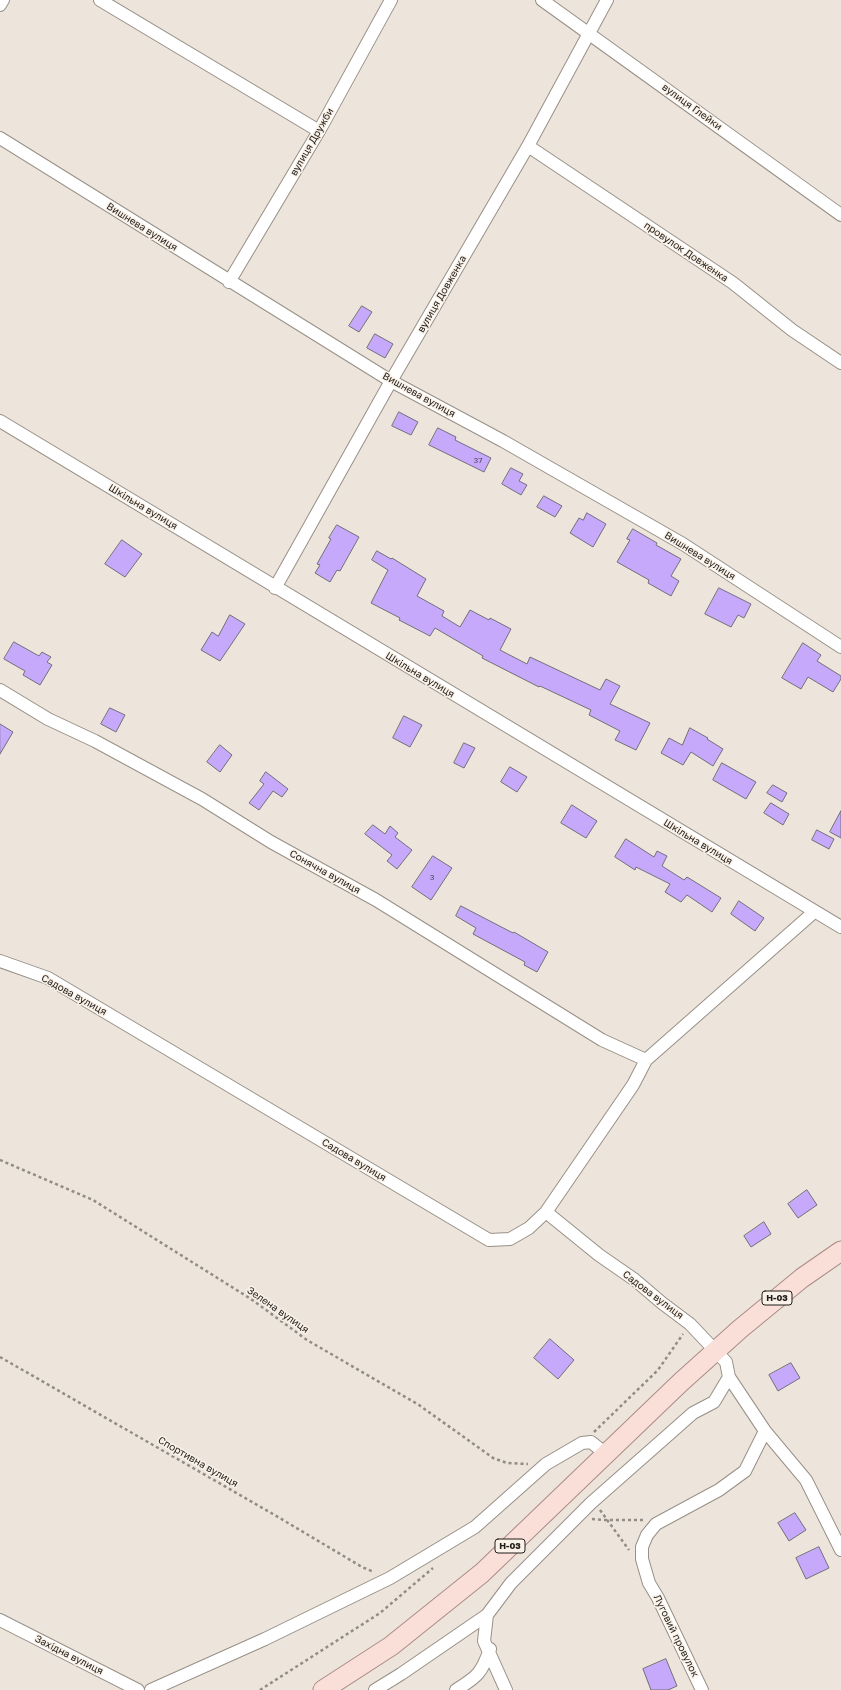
<!DOCTYPE html>
<meta charset="utf-8">
<style>
body{margin:0}
canvas{display:block;background:#ede4db}
</style>
<canvas width="841" height="1690"></canvas>
<script>
const context = document.querySelector('canvas').getContext('2d');
context.lineJoin = 'round';
function fill(path, color) { context.fillStyle = color; context.fill(path, 'evenodd'); }
function strokePath(path, color, width, dash) { context.strokeStyle = color; context.lineWidth = width; context.lineCap = dash ? 'butt' : 'round'; context.setLineDash(dash || []); context.stroke(path); }
function drawText(font, color, halo, rows, align = 'center') {
  context.font = font + ' "Golos Text",sans-serif'; context.lineWidth = 3; context.setLineDash([]); context.textBaseline = 'middle'; context.strokeStyle = halo; context.fillStyle = color; for (const [text, x, y, turn = 0] of rows) {
    context.save(); context.translate(x, y); context.rotate((+turn || 0) * Math.PI / 180); context.textAlign = isNaN(turn) ? turn : align; if (halo) context.strokeText(text, 0, 0); context.fillText(text, 0, 0); context.restore();
  }
}
const building = new Path2D(`
 M362 306 372 312 359 332 349 326Z
 M375 334 393 344 385 358 367 348Z
 M399 412 418 422 411 435 392 426Z
 M438 428 456 437 455 440 491 458 484 472 429 445Z
 M511 468 523 474 519 481 527 485 521 495 502 484Z
 M544 496 562 506 555 517 537 507Z
 M587 513 606 524 593 547 570 533 579 518 583 520Z
 M337 525 359 537 340 571 337 570 330 582 315 573 320 565 317 564 331 539 329 538Z
 M633 529 657 543 656 545 681 559 671 576 679 581 671 596 648 583 649 580 617 562 630 540 627 539Z
 M122 540 142 554 125 577 105 564Z
 M377 551 391 559 392 558 426 579 417 596 444 611 442 616 460 627 470 610 489 620 490 618 511 629 500 650 527 664 530 657 600 690 606 679 620 686 610 704 650 723 636 750 615 740 620 731 589 715 591 710 540 686 539 687 482 658 483 656 435 628 430 636 399 620 400 618 371 603 388 570 372 560Z
 M719 588 751 604 744 618 738 615 731 627 705 614Z
 M230 615 245 624 220 661 201 650 212 632 218 636Z
 M14 642 39 656 42 652 51 657 47 662 52 665 40 685 23 675 25 671 4 659Z
 M803 643 821 655 817 661 841 676V679L833 692 808 677 801 689 782 678Z
 M110 708 125 715 116 732 101 724Z
 M404 716 422 725 410 747 393 738Z
 M0 724 13 732 0 754Z
 M690 728 708 738 707 739 723 749 713 766 691 752 683 765 661 753 669 738 682 745Z
 M464 743 475 748 464 768 454 763Z
 M220 745 232 755 220 772 207 762Z
 M722 763 756 782 746 799 713 780Z
 M510 767 527 777 517 792 501 782Z
 M266 772 288 789 282 797 273 791 259 810 249 803 264 784 260 781Z
 M773 785 787 793 782 802 767 793Z
 M771 803 789 814 783 825 764 813Z
 M572 805 597 821 586 838 561 823Z
 M841 811V838L830 832Z
 M373 825 385 834 390 826 398 833 395 837 412 850 397 869 387 861 392 855 365 834Z
 M817 830 834 839 829 849 812 840Z
 M626 839 654 857 657 851 667 856 662 866 684 880 687 877 721 898 712 912 687 895 681 902 665 892 670 884 636 867 635 870 615 857Z
 M433 856 452 868 431 900 412 887Z
 M739 901 764 918 755 931 731 914Z
 M461 906 513 933 514 932 548 952 537 972 524 965 525 962 473 934 476 928 456 916Z
 M807 1190 817 1205 798 1218 788 1204Z
 M764 1222 771 1234 751 1247 744 1236Z
 M550 1339 574 1360 558 1379 534 1358Z
 M791 1363 800 1378 778 1391 769 1375Z
 M795 1513 806 1530 789 1541 778 1523Z
 M819 1547 829 1568 806 1579 796 1558Z
 M666 1659 677 1686 668 1690H651L643 1669Z`);
const path = new Path2D(`
 M0 1160 93 1200 251 1299 307 1340 419 1405 493 1458 507 1463 528 1464
 M0 1357 273 1514 362 1567 374 1572
 M594 1432 658 1370 683 1334
 M600 1510 629 1550
 M592 1519 605 1520H645
 M260 1690 380 1613 433 1568`);
const minor = new Path2D(`
 M100 0 319 131
 M542 0 841 215
 M0 5 3 0
 M0 138 391 381 503 441 683 544 841 647
 M528 146 733 283 792 330 841 363
 M229 282 319 131 391 0
 M0 421 841 927
 M275 588 391 381 528 146 607 0
 M0 690 48 719 95 741 202 799 271 842 376 900 602 1040 646 1060
 M0 961 48 978 489 1240 510 1239 529 1228 546 1212 599 1255 635 1280 662 1303 690 1324 726 1362 729 1377 714 1402 693 1413 591 1503 511 1583 487 1615 401 1674 375 1690
 M546 1212 633 1085 646 1060 814 912
 M729 1377 765 1431 806 1480 841 1550
 M487 1615 484 1641 506 1690
 M0 1620 138 1690
 M151 1690 265 1639 390 1578 475 1527 546 1464 582 1443 591 1442 606 1454
 M456 1690C477 1677 482 1673 490 1649
 M702 1690 658 1598 649 1583 642 1559V1547L647 1535 656 1524 719 1490 745 1471 765 1431`);
const primary = new Path2D(`
 M323 1690 391 1646 482 1573 681 1382 740 1329 802 1278 841 1251`);
const numberNames = [
 ["37",478,460],
 ["3",432,877]
];
const shields = [
 [777,1298,30],
 [510,1546,30]
];
const shieldNames = [
 ["Н-03",777,1298],
 ["Н-03",510,1546]
];
const streetNames = [
 ["вулиця Глейки",692,107,36],
 ["вулиця Дружби",312,142,-60],
 ["Вишнева вулиця",142,227,32],
 ["провулок Довженка",686,252,34],
 ["вулиця Довженка",442,294,-60],
 ["Вишнева вулиця",419,395,29],
 ["Шкільна вулиця",143,507,31],
 ["Вишнева вулиця",700,556,32],
 ["Шкільна вулиця",420,675,31],
 ["Шкільна вулиця",698,842,31],
 ["Сонячна вулиця",325,872,29],
 ["Садова вулиця",74,995,29],
 ["Садова вулиця",354,1160,31],
 ["Садова вулиця",653,1295,37],
 ["Зелена вулиця",278,1310,35],
 ["Спортивна вулиця",198,1462,30],
 ["Луговий провулок",676,1636,64],
 ["Західна вулиця",69,1655,27]
];
fill(building, '#c7a9fc');
strokePath(building, '#726f78', 1);
strokePath(minor, '#979087', 14);
strokePath(primary, '#ab8c85', 21);
strokePath(path, '#928c86', 2.5, [3, 3]);
strokePath(minor, '#fff', 12);
strokePath(primary, '#faded8', 19);
drawText('8px', '#4a4052', null, numberNames);
for (const [x, y, w] of shields) { const box = new Path2D(); box.roundRect(x - w / 2, y - 7, w, 14, 3); context.fillStyle = '#faf2e8'; context.fill(box); strokePath(box, '#201d1a', 1); }
drawText('bold 9px', '#201d1a', null, shieldNames);
drawText('10px', '#201d1a', '#faf2e8', streetNames);
</script>
